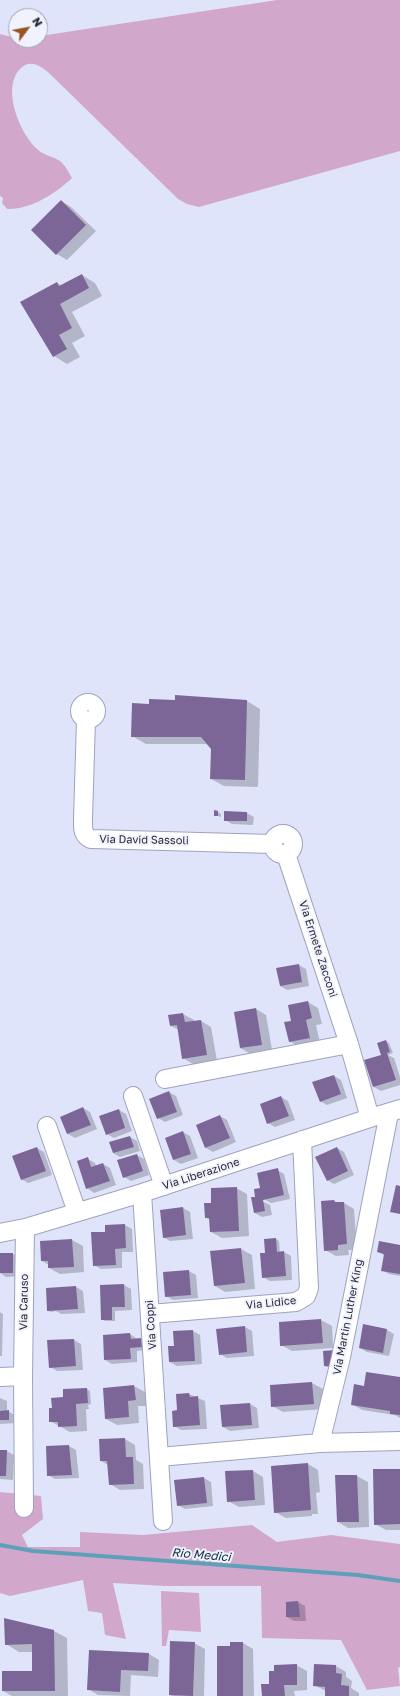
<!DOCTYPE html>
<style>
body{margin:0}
#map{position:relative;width:400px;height:1696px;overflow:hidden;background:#e0e4fb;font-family:"Golos Text",sans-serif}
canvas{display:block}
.north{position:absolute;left:8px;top:8px;width:40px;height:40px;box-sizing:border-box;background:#f0f2fe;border:1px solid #a0a2ae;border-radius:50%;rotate:58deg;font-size:11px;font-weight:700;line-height:16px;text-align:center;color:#292b35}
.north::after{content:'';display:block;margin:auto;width:14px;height:18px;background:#985426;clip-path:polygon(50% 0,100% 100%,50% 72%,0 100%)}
</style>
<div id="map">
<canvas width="400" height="1696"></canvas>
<div class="north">N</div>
</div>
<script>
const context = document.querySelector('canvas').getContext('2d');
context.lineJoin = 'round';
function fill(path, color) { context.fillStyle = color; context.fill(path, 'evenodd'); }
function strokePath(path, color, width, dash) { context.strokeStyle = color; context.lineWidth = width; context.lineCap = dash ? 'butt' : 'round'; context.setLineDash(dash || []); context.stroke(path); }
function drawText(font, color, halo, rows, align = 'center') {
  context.font = font + ' "Golos Text",sans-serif'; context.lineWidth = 4; context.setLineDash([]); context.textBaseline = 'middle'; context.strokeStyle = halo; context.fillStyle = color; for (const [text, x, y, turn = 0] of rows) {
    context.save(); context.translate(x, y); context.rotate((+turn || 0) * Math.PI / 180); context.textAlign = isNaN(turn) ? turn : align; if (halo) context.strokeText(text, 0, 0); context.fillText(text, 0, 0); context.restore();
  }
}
const green = new Path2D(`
 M277 0H400V151L199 207 187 204 178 199 49 73C42 67 34 61 25 65 0 80 16 128 36 148 42 155 52 156 60 161 65 165 69 173 72 178 55 194 30 210 7 209L2 203 3 198 0 196V34L16 38V40H40V36Z
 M0 1492 41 1496 43 1519 22 1535 28 1547H80V1532L143 1535 252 1525 277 1542 331 1535 400 1544V1667L398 1668 400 1686 367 1690 341 1640 262 1638 261 1586H165L113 1583 126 1639 105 1635 102 1613 88 1611 83 1580 10 1596 0 1593Z
 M161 1591 199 1593 201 1632 169 1630 166 1646H162Z`);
const shadow = new Path2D(`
 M61 201 71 207 96 231 67 260 57 254Z
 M82 275 95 283 102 296 72 312 85 336 72 343 80 357 67 364 54 356 57 283 62 286Z
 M247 701 260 709 258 787 224 786 211 779 212 748 208 744H146L132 736 150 705Z
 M218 812 221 814V817L215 815Z
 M225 812 247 813 254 817 253 825 232 824 225 820Z
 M299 965 306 969 309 986 287 990 280 986Z
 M308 1002 318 1008 322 1024 316 1025 320 1043 300 1047 289 1041 292 1022Z
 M256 1009 266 1015 272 1050 251 1054 240 1048Z
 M183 1014 194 1020V1022L201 1021 211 1027 217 1061 193 1064 183 1058 179 1030 171 1026Z
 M386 1041 389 1043 393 1053 388 1055 394 1058 400 1077V1085L381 1091 374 1087Z
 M334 1076 341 1080 347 1098 327 1105 320 1101Z
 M169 1092 176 1096 183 1115 165 1122 158 1118Z
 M281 1097 288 1101 295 1120 275 1127 268 1123Z
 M83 1108 90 1112 97 1129 75 1138 68 1134 61 1117Z
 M119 1110 126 1114 132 1131 114 1138 107 1134Z
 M220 1116 227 1120 236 1142 213 1152 206 1148Z
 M183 1132 190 1136 198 1158 181 1164 174 1160Z
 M130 1137 137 1141 140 1151 120 1157 113 1153Z
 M37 1148 44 1152 52 1175 28 1183 21 1179Z
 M337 1148 344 1152 354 1175 334 1184 327 1180Z
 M137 1155 144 1159 149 1175 131 1181 124 1177Z
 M88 1159 95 1163 96 1166 103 1164 110 1168 116 1185 94 1193 87 1188Z
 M277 1170 284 1174 290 1199 271 1203 262 1198V1201L270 1205 272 1215 262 1217 255 1213 252 1198 257 1197 261 1189Z
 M236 1188 247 1194 249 1236 222 1238 211 1232V1220L206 1218 212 1204Z
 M334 1201 338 1203H344L354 1209 357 1250H348L349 1255 336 1256 325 1250Z
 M183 1208 190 1212 193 1239 170 1241 163 1237Z
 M125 1225 132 1229 133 1252H122V1268L101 1269 94 1265 106 1232Z
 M276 1239 279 1241 280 1253 284 1252 291 1256 292 1280 270 1281 263 1277 266 1253Z
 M72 1240 83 1246 84 1272 60 1274 49 1268V1265L42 1261 41 1242Z
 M400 1246V1276L389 1274 382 1270 385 1256 379 1252Z
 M241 1249 252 1255 255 1289 225 1292 215 1286 211 1252Z
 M0 1254H13L20 1258V1276L6 1277 0 1273Z
 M189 1271 196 1275 198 1298 173 1300 166 1296 164 1273Z
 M124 1285 131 1289 132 1310 115 1311V1321H105L102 1319 101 1286Z
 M76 1287 83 1291 85 1313 61 1314 56 1311 51 1312 48 1311 47 1289Z
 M0 1312 3 1314 2 1356H0Z
 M321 1320 332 1326 333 1348 292 1351 281 1345 280 1323Z
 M364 1325 387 1330 394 1334 389 1356 367 1352 360 1348Z
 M245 1327 252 1331 254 1356 227 1358 220 1354Z
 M193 1331 200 1335 202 1364 177 1366 170 1362 176 1347Z
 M130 1334 137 1339H141L148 1343V1350L137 1351V1362L112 1364 105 1360Z
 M74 1340 81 1344 83 1370 57 1371 50 1367 48 1341Z
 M400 1378V1418L395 1415 362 1410 352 1404 365 1387Z
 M312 1383 323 1389 324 1409 283 1412 272 1406 271 1386Z
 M134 1386 145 1392 146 1406H138L139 1423 117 1425 106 1419 104 1389Z
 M87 1389 90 1391 91 1404 88 1405 89 1409H86L87 1431 70 1432 50 1421 64 1398V1390Z
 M189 1394 205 1401 207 1429 181 1430 174 1426 178 1411Z
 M0 1398 7 1401V1411L15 1415 16 1423 0 1424Z
 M250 1404 257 1408 259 1428 230 1431 223 1427Z
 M125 1439 135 1445 136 1460 143 1464 144 1489 120 1490 110 1484 108 1465 101 1461Z
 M69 1446 76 1450 79 1478 55 1479 48 1475Z
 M0 1451H7L14 1455 13 1480 0 1479Z
 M308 1464 318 1470 320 1492 316 1493 318 1514H312V1516L286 1518 275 1512Z
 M400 1470V1530H386L375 1524Z
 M253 1471 263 1477 265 1505 239 1507 228 1501Z
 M336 1476H357L368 1482 369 1527 348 1528 338 1522Z
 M204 1478 211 1482 213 1506 185 1509 178 1505Z
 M298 1602 305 1606 306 1621H294L287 1617Z
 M54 1631 67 1638 68 1696H12L3 1691 33 1672V1652H19L6 1644Z
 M194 1643 205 1649 204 1696H172L170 1695Z
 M243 1643 253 1649 254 1696H218L231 1647Z
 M149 1654 159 1660 158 1677 131 1675 130 1696 98 1695 88 1689Z
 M296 1665 307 1671V1690L294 1691 295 1696H263L270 1685 275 1672Z
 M336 1666 346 1672V1677L352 1681 351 1688 359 1693V1696H326V1691L314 1685Z`);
const stream = new Path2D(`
 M0 1545 33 1551 358 1575 400 1581`);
const building = new Path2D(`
 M61 200 86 225 56 255 31 230Z
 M82 274 89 288 60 304 72 328 59 335 67 349 53 357 20 302 57 282 59 286Z
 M175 695 247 700 245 780 210 779 211 749 201 737H131L132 703 149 704V699L175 700Z
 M214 810 218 811V816H214Z
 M224 811 247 812V821H224Z
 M299 964 302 982 280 986 276 968Z
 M308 1001 312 1018 306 1020 310 1038 289 1042 284 1022 291 1021 288 1005Z
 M256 1008 262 1045 240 1048 234 1012Z
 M183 1013 185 1022 201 1020 207 1055 182 1059 177 1025 170 1026 168 1015Z
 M386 1040 390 1052 387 1053 396 1080 373 1087 364 1060 381 1055 377 1043Z
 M334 1075 341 1094 320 1102 312 1082Z
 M169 1091 177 1112 157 1119 149 1099Z
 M281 1096 289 1116 267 1124 260 1104Z
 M83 1107 91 1125 67 1134 60 1117Z
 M119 1109 125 1128 106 1135 99 1116Z
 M220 1115 230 1138 205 1148 196 1125Z
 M183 1131 191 1154 173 1160 165 1138Z
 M130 1136 134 1147 113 1153 109 1142Z
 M37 1147 46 1171 21 1180 12 1156Z
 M337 1147 348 1171 327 1181 315 1157Z
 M137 1154 143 1171 123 1178 117 1160Z
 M88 1157 91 1167 103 1163 110 1181 86 1189 77 1161Z
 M278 1168 284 1195 263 1200 265 1211 254 1213 251 1197H255L254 1189 260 1188 257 1173Z
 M396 1185 400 1186V1214L390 1212Z
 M237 1187 239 1231 210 1232 209 1218H205L204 1203H211V1188Z
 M334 1200 335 1202H344L347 1244 338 1245V1250L324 1251 321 1201Z
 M183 1207 186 1235 163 1238 160 1210Z
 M125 1224 126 1248 115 1249 116 1265 93 1266 91 1232H105V1225Z
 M276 1238 277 1252 284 1251 286 1276 262 1278 260 1253H265L264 1239Z
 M72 1239 74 1267 48 1268V1261H41L40 1241Z
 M379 1241 400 1245V1274L381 1271 384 1254 377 1252Z
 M241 1248 245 1283 214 1286 210 1251Z
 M0 1253H13V1273H0Z
 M189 1270 191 1295 165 1297 163 1272Z
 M124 1284 125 1307H112V1320H101L100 1285Z
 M76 1286 78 1309 47 1311 46 1288Z
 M321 1319 323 1343 280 1346 279 1322Z
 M363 1324 387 1329 383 1353 359 1348Z
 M245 1326 247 1352 219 1355 216 1329Z
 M193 1330 195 1361 169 1362 168 1346H174L173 1331Z
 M130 1333 131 1339 141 1338 142 1347 130 1348 131 1359 104 1360 103 1335Z
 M74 1339 76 1366 49 1368 47 1340Z
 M335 1350 331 1367 324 1366 323 1351Z
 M366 1372 400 1377V1415L390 1414V1411L351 1405 354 1384 364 1386Z
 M312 1382 314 1404 271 1407 270 1385Z
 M134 1385 136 1400 128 1401 129 1417 105 1419 103 1388Z
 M87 1388 88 1403 76 1404 77 1426 58 1427V1422H49V1408H52L51 1398 63 1397V1389Z
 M189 1393 190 1397 198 1396 200 1425 173 1427 172 1411 177 1410 176 1394Z
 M250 1403 252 1425 222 1427 220 1405Z
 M9 1410V1420H0V1411Z
 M125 1438 126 1457H133L134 1484 109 1485 107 1461H100L99 1439Z
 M69 1445 72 1475 47 1476 46 1446Z
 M0 1450H7L6 1476H0Z
 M308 1463 311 1510 274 1513 271 1466Z
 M373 1469H400V1524L374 1525Z
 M253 1470 255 1500 227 1502 225 1471Z
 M335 1475H357L359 1522H337Z
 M204 1477 207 1503 177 1506 174 1480Z
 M298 1601 300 1617H286V1602Z
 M4 1618 54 1630 55 1691H2V1671H32V1644L5 1645Z
 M170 1641 195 1642 193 1696 169 1695Z
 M230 1642H243V1696H217V1646H230Z
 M89 1650 149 1653 148 1671 121 1670 120 1692 87 1690Z
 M297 1664V1685H284L285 1696H262L261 1684H269V1671H274V1665Z
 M314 1664 336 1665V1673L342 1674 341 1685 349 1686V1696H325V1687L313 1686Z`);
const minor = new Path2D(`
 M80 711a8 8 0 1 1 16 0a8 8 0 1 1-16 0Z
 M86 720 83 819C83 828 82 835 91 839L273 844
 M273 844a10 10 0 1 1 20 0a10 10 0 1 1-20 0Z
 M286 854 349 1044 370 1118
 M165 1079 349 1044
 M133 1096 164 1186
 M47 1126 77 1212
 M142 1193 163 1521
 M0 1233 25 1228 142 1193 370 1118 400 1109
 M150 1314 296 1302 306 1296 309 1288 302 1140
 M0 1377 23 1376
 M320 1443 341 1357 389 1113
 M159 1457 320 1443 400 1441
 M24 1508 23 1376 25 1228`);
const streetNames = [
 ["Via David Sassoli",144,840,1],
 ["Via Ermete Zacconi",318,949,72],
 ["Via Liberazione",201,1174,-18],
 ["Via Caruso",24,1302,-89],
 ["Via Lidice",271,1303,-6],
 ["Via Martin Luther King",348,1317,-79],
 ["Via Coppi",151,1325,-94]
];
const waterNames = [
 ["Rio Medici",201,1555,5]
];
fill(green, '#d2a7cc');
fill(shadow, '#0003');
strokePath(stream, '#5ca1b9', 4);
fill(building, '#7c6697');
strokePath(minor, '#9ea3bd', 20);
strokePath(minor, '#fff', 18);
drawText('11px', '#292b35', '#f0f2fe', streetNames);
drawText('italic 12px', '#0c2e39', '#f0f2fe', waterNames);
</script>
